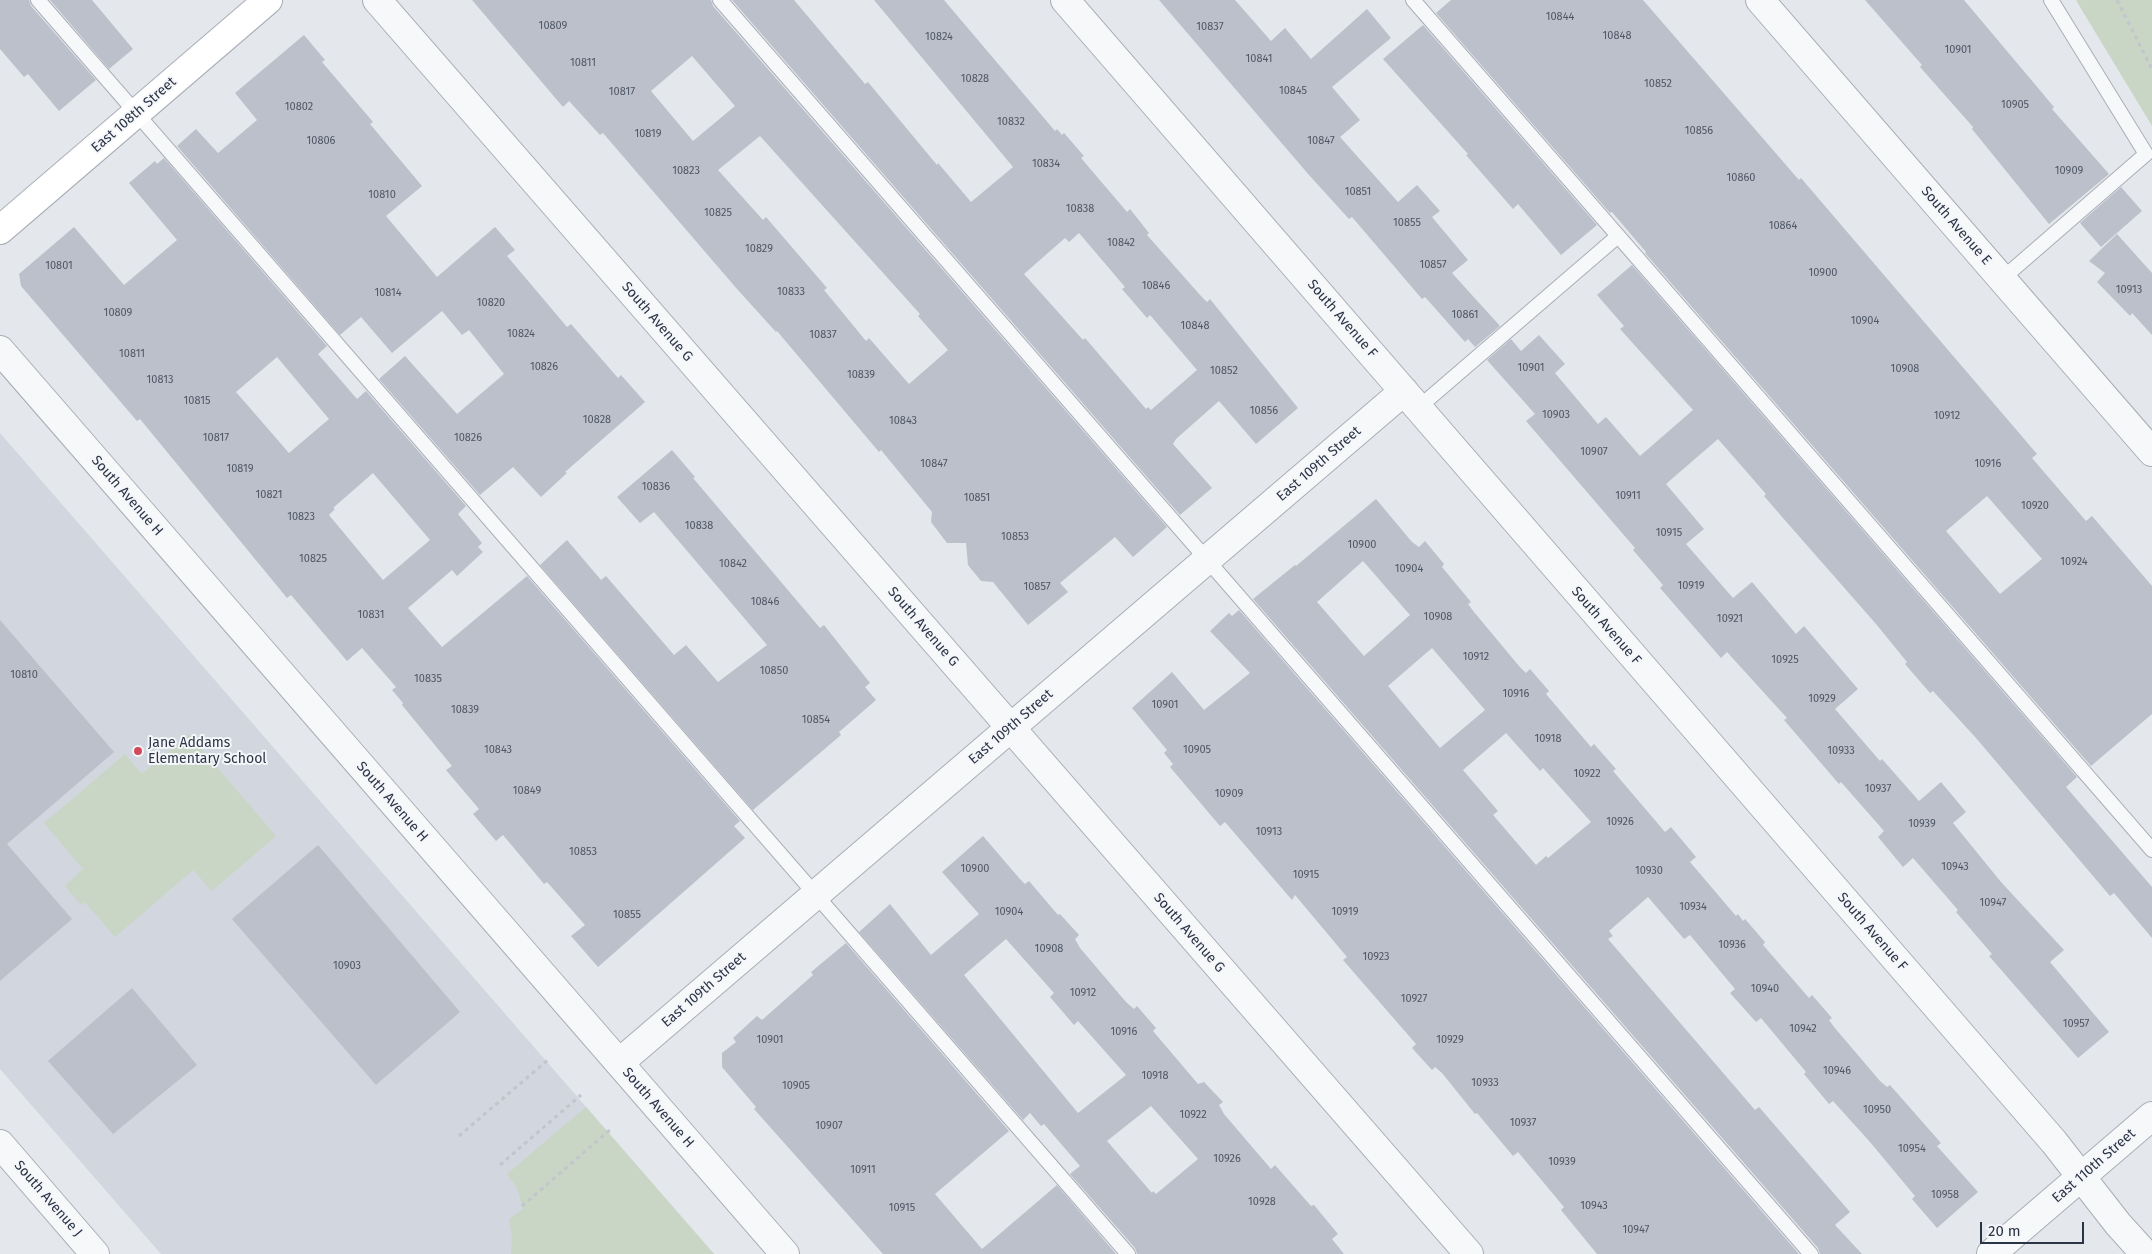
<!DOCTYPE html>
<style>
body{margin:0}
#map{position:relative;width:2152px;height:1254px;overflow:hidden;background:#e4e7ec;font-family:"Fira Sans",sans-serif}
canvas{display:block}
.scale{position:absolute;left:1980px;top:1222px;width:104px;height:22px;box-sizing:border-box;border:2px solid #2b3445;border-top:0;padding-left:6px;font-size:15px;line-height:18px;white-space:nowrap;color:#2b3445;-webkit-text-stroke:4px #f4f6f9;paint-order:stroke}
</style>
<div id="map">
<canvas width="2152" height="1254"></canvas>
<div class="scale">20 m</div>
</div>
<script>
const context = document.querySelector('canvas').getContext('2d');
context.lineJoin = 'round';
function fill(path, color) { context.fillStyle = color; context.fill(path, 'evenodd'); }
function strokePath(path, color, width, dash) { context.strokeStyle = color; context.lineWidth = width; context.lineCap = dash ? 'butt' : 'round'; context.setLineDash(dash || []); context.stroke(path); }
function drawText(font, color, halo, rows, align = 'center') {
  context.font = font + ' "Fira Sans",sans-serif'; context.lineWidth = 4; context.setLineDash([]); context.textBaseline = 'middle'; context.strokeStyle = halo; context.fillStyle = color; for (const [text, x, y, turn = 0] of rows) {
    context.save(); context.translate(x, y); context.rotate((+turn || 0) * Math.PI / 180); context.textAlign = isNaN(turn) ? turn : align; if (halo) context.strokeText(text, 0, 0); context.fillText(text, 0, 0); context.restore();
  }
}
const built = new Path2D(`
 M0 433 714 1254H161L0 1069Z`);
const green = new Path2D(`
 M2076 0H2152V126L2080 7Z
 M189 734 276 836 212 891 193 870 115 937 85 902 81 905 65 886 83 869 44 823 125 754 142 774Z
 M586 1107 714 1254H511L512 1238 509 1219 523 1209 517 1188 507 1174Z`);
const building = new Path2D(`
 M0 0H29L31 6 96 80 59 111 28 74 24 77 0 49Z
 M50 0H92L133 49 109 69Z
 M472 0H711L713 6 1167 527 1133 557 1115 537 1060 583 1068 592 1028 625 993 582 981 581 968 565 966 543H947L931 522 932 512 881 450 879 452 777 331 776 332 737 289 603 133 600 135 569 101 563 107ZM692 56 735 106 693 141 651 91ZM760 136 920 314 918 316 948 350 909 384 869 338 866 341 824 290 827 288 766 217 763 220 718 170Z
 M732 0H794L865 84 868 82 937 165 938 163 971 202 1013 167 874 0H944L1055 131 1057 129 1062 135 1064 133 1084 156 1081 158 1127 212 1130 209 1149 233 1147 235 1200 295 1207 302 1210 299 1298 408 1256 444 1219 401 1176 439 1173 444 1212 488 1180 515ZM1079 233 1125 287 1122 289 1147 318 1150 315 1197 370 1151 410 1148 407 1146 409 1085 338 1083 340 1024 274 1065 238 1069 242Z
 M1159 0H1235L1271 41 1285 28 1311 59 1367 9 1391 38 1332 87 1360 120 1340 137 1398 202 1417 185 1440 211 1432 217 1468 260 1452 273 1500 326 1475 347 1468 339 1465 342 1425 297 1422 299 1352 217 1349 219 1309 175Z
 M1451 0H1643L1799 180 1801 178 2037 454 2032 458 2086 521 2092 516 2152 586V714L2091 766 1645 253 1646 252 1612 212 1610 213 1436 13ZM1987 496 2042 559 2000 594 1946 531Z
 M1865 0H1964L2054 107 2052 109 2109 174 2049 224 1972 129 1973 127 1920 67 1922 65Z
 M1423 25 1597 225 1561 255 1518 204 1513 209 1466 155 1468 154 1383 59Z
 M304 35 325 60 322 62 373 122 370 124 422 186 386 216 437 277 495 227 515 250 507 256 567 327 571 324 618 378 621 375 645 402 565 472 567 473 541 497 513 467 480 495 379 379 405 356 457 414 504 374 469 330 462 335 442 311 392 353 361 317 340 335 177 146 196 129 218 153 257 120 235 93Z
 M164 158 327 346 318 354 357 399 366 391 466 506 458 514 482 543 478 547 483 552 457 576 452 570 408 608 442 647 527 576 740 821 734 826 745 838 598 967 571 936 585 925 547 882 544 884 503 835 496 841 473 814 479 809 446 770 452 766 402 705 403 703 392 690 396 687 362 648 347 661 291 595 287 598 140 419 137 421 21 286 19 274 74 227 124 285 177 240 129 183 155 161 157 164ZM277 357 329 419 289 453 236 392ZM373 473 430 540 383 580 329 515 335 509 333 508Z
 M2121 187 2142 211 2101 247 2080 223Z
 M2117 234 2152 273V335L2132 313 2130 316 2097 282 2105 273 2089 261Z
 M1632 265 2077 777 2066 787 2152 887V938L2114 893 2110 896 1976 738 1933 691 1930 693 1905 664 1907 662 1876 624 1783 518 1764 496 1766 494 1718 439 1666 484 1704 529 1686 544 1733 598 1752 582 1796 634 1804 626 1858 689 1835 709 1880 761 1882 759 1919 801 1941 782 1966 812 1953 823 2001 882 2064 950 2050 962 2109 1032 2078 1058 1989 956 1992 954 1956 912 1958 910 1913 858 1903 867 1878 837 1884 831 1841 782 1839 784 1784 720 1787 718 1727 652 1721 658 1660 588 1663 585 1633 550 1635 548 1526 421 1535 414 1487 360 1511 339 1521 351 1539 335 1565 364 1555 373 1598 424 1606 417 1640 456 1693 410 1620 329 1624 326 1597 295Z
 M672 450 695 477 693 478 820 628 824 625 870 683 865 687 876 700 839 732 841 735 753 810 540 565 567 540 601 580 606 576 674 655 686 645 718 682 767 645 654 512 640 523 617 497Z
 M1376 499 1412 542 1419 547 1425 541 1444 564 1442 567 1471 602 1468 604 1474 612 1519 666 1526 673 1530 669 1549 691 1546 694 1591 747 1594 744 1616 769 1613 771 1665 832 1671 827 1696 857 1690 862 1736 916 1738 914 1743 921 1745 919 1765 942 1763 945 1809 998 1812 995 1832 1018 1829 1020 1834 1027 1880 1081 1887 1087 1890 1085 1941 1143 1937 1146 1978 1192 1937 1228 1912 1199 1915 1196 1870 1142 1833 1101 1829 1104 1804 1074 1806 1072 1761 1018 1756 1022 1730 993 1735 989 1690 935 1684 939 1648 897 1609 931 1613 936 1608 939 1755 1110 1759 1107 1850 1212 1835 1225 1862 1254H1820L1818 1248 1253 599 1295 565 1296 566ZM1363 561 1410 615 1364 656 1317 602ZM1432 648 1485 710 1440 748 1388 686ZM1506 733 1540 771 1543 768 1591 822 1548 858 1546 856 1536 865 1493 815 1498 811 1463 770Z
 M1239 610 1799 1254H1597L1561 1210 1564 1207 1518 1152 1513 1156 1477 1113 1475 1114 1442 1073 1435 1067 1432 1070 1412 1048 1416 1044 1343 960 1347 957 1295 895 1292 900 1225 822 1220 826 1170 767 1173 764 1164 753 1167 750 1132 708 1172 672 1204 710 1250 673 1210 631 1229 613 1232 616Z
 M0 620 114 752 7 844 72 919 0 981Z
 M983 836 1019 878 1025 884 1029 881 1058 915 1060 914 1079 935 1075 939 1080 948 1126 1002 1134 1009 1137 1006 1156 1028 1153 1031 1198 1084 1204 1082 1223 1102 1219 1105 1224 1114 1271 1169 1275 1165 1311 1206 1314 1205 1338 1234 1332 1239 1344 1254H1137L1135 1248 1070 1174 1080 1166 1044 1124 1041 1126 1030 1113 1023 1120 859 932 890 904 931 955 979 914 942 872ZM1006 939 1054 993 1050 997 1074 1025 1078 1021 1126 1075 1078 1113 964 975ZM1151 1106 1198 1159 1156 1194 1153 1191 1152 1193 1107 1141Z
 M318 845 460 1012 376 1085 232 919Z
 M846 943 1009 1131 935 1194 982 1249 1057 1185 1116 1254H883L754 1109 756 1107 722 1067V1053L736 1042 733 1038 757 1016 762 1020 813 975 811 972Z
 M132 988 197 1065 113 1134 48 1061Z`);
const path = new Path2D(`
 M2117 0 2152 69
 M459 1136 549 1059
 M500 1165 581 1095
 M522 1206 611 1129`);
const lane = new Path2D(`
 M38 0 1128 1254
 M720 0 1811 1254
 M1413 0 2152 850
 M2002 279 2146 154 2051 0
 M1418 408 1618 236`);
const street = new Path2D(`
 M377 0 1469 1254
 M1065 0 2054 1142 2118 1224 2145 1254
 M1760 0 2152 452
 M0 350 785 1254
 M619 1063 1404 391
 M0 1144 95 1254
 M1991 1254 2152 1116`);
const secondary = new Path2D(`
 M0 230 268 0`);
const markers = [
 [138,751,5,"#d1495b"]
];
const numberNames = [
 ["10844",1560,17],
 ["10809",553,26],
 ["10837",1210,27],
 ["10848",1617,36],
 ["10824",939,37],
 ["10901",1958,50],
 ["10841",1259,59],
 ["10811",583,63],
 ["10828",975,79],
 ["10852",1658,84],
 ["10845",1293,91],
 ["10817",622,92],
 ["10905",2015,105],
 ["10802",299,107],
 ["10832",1011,122],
 ["10856",1699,131],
 ["10819",648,134],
 ["10806",321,141],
 ["10847",1321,141],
 ["10834",1046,164],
 ["10823",686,171],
 ["10909",2069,171],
 ["10860",1741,178],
 ["10851",1358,192],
 ["10810",382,195],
 ["10838",1080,209],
 ["10825",718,213],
 ["10855",1407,223],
 ["10864",1783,226],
 ["10842",1121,243],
 ["10829",759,249],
 ["10857",1433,265],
 ["10801",59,266],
 ["10900",1823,273],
 ["10846",1156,286],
 ["10913",2129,290],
 ["10833",791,292],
 ["10814",388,293],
 ["10820",491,303],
 ["10809",118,313],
 ["10861",1465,315],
 ["10904",1865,321],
 ["10848",1195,326],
 ["10824",521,334],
 ["10837",823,335],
 ["10811",132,354],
 ["10826",544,367],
 ["10901",1531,368],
 ["10908",1905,369],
 ["10852",1224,371],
 ["10839",861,375],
 ["10813",160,380],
 ["10815",197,401],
 ["10856",1264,411],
 ["10903",1556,415],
 ["10912",1947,416],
 ["10828",597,420],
 ["10843",903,421],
 ["10817",216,438],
 ["10826",468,438],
 ["10907",1594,452],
 ["10847",934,464],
 ["10916",1988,464],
 ["10819",240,469],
 ["10836",656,487],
 ["10821",269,495],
 ["10911",1628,496],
 ["10851",977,498],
 ["10920",2035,506],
 ["10823",301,517],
 ["10838",699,526],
 ["10915",1669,533],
 ["10853",1015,537],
 ["10900",1362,545],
 ["10825",313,559],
 ["10924",2074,562],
 ["10842",733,564],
 ["10904",1409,569],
 ["10919",1691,586],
 ["10857",1037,587],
 ["10846",765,602],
 ["10831",371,615],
 ["10908",1438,617],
 ["10921",1730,619],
 ["10912",1476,657],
 ["10925",1785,660],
 ["10850",774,671],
 ["10810",24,675],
 ["10835",428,679],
 ["10916",1516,694],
 ["10929",1822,699],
 ["10901",1165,705],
 ["10839",465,710],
 ["10854",816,720],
 ["10918",1548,739],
 ["10843",498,750],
 ["10905",1197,750],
 ["10933",1841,751],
 ["10922",1587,774],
 ["10937",1878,789],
 ["10849",527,791],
 ["10909",1229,794],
 ["10926",1620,822],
 ["10939",1922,824],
 ["10913",1269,832],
 ["10853",583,852],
 ["10943",1955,867],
 ["10900",975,869],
 ["10930",1649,871],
 ["10915",1306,875],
 ["10947",1993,903],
 ["10934",1693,907],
 ["10904",1009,912],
 ["10919",1345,912],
 ["10855",627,915],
 ["10936",1732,945],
 ["10908",1049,949],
 ["10923",1376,957],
 ["10903",347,966],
 ["10940",1765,989],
 ["10912",1083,993],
 ["10927",1414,999],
 ["10957",2076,1024],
 ["10942",1803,1029],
 ["10916",1124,1032],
 ["10901",770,1040],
 ["10929",1450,1040],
 ["10946",1837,1071],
 ["10918",1155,1076],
 ["10933",1485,1083],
 ["10905",796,1086],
 ["10950",1877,1110],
 ["10922",1193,1115],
 ["10937",1523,1123],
 ["10907",829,1126],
 ["10954",1912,1149],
 ["10926",1227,1159],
 ["10939",1562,1162],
 ["10911",863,1170],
 ["10958",1945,1195],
 ["10928",1262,1202],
 ["10943",1594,1206],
 ["10915",902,1208],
 ["10947",1636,1230]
];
const streetNames = [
 ["East 108th Street",134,115,-41],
 ["South Avenue E",1956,226,49],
 ["South Avenue F",1342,319,49],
 ["South Avenue G",657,322,49],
 ["East 109th Street",1319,464,-41],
 ["South Avenue H",127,496,49],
 ["South Avenue F",1606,626,49],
 ["South Avenue G",923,627,49],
 ["East 109th Street",1011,727,-41],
 ["South Avenue H",392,802,49],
 ["South Avenue F",1872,932,49],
 ["South Avenue G",1189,933,49],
 ["East 109th Street",704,990,-41],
 ["South Avenue H",658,1108,49],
 ["East 110th Street",2094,1166,-41],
 ["South Avenue J",48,1199,49]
];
const poiNames = [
 ["Jane Addams",148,743],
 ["Elementary School",148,759]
];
fill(built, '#d2d6de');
fill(green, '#c9d6c5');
fill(building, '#bbc0ca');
strokePath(lane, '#a9aeb7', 16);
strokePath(street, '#a9aeb7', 30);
strokePath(secondary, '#a9aeb7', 30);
strokePath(path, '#c2c5cb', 3, [4, 4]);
strokePath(lane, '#f7f8fa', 14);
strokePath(street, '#f7f8fa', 28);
strokePath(secondary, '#fff', 28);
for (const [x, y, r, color] of markers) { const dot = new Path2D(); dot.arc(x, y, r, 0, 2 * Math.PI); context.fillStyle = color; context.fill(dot); strokePath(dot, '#f4f6f9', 2); }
drawText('11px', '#4f5766', null, numberNames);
drawText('14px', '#2b3445', '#f4f6f9', streetNames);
drawText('14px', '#2b3445', '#f4f6f9', poiNames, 'left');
</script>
